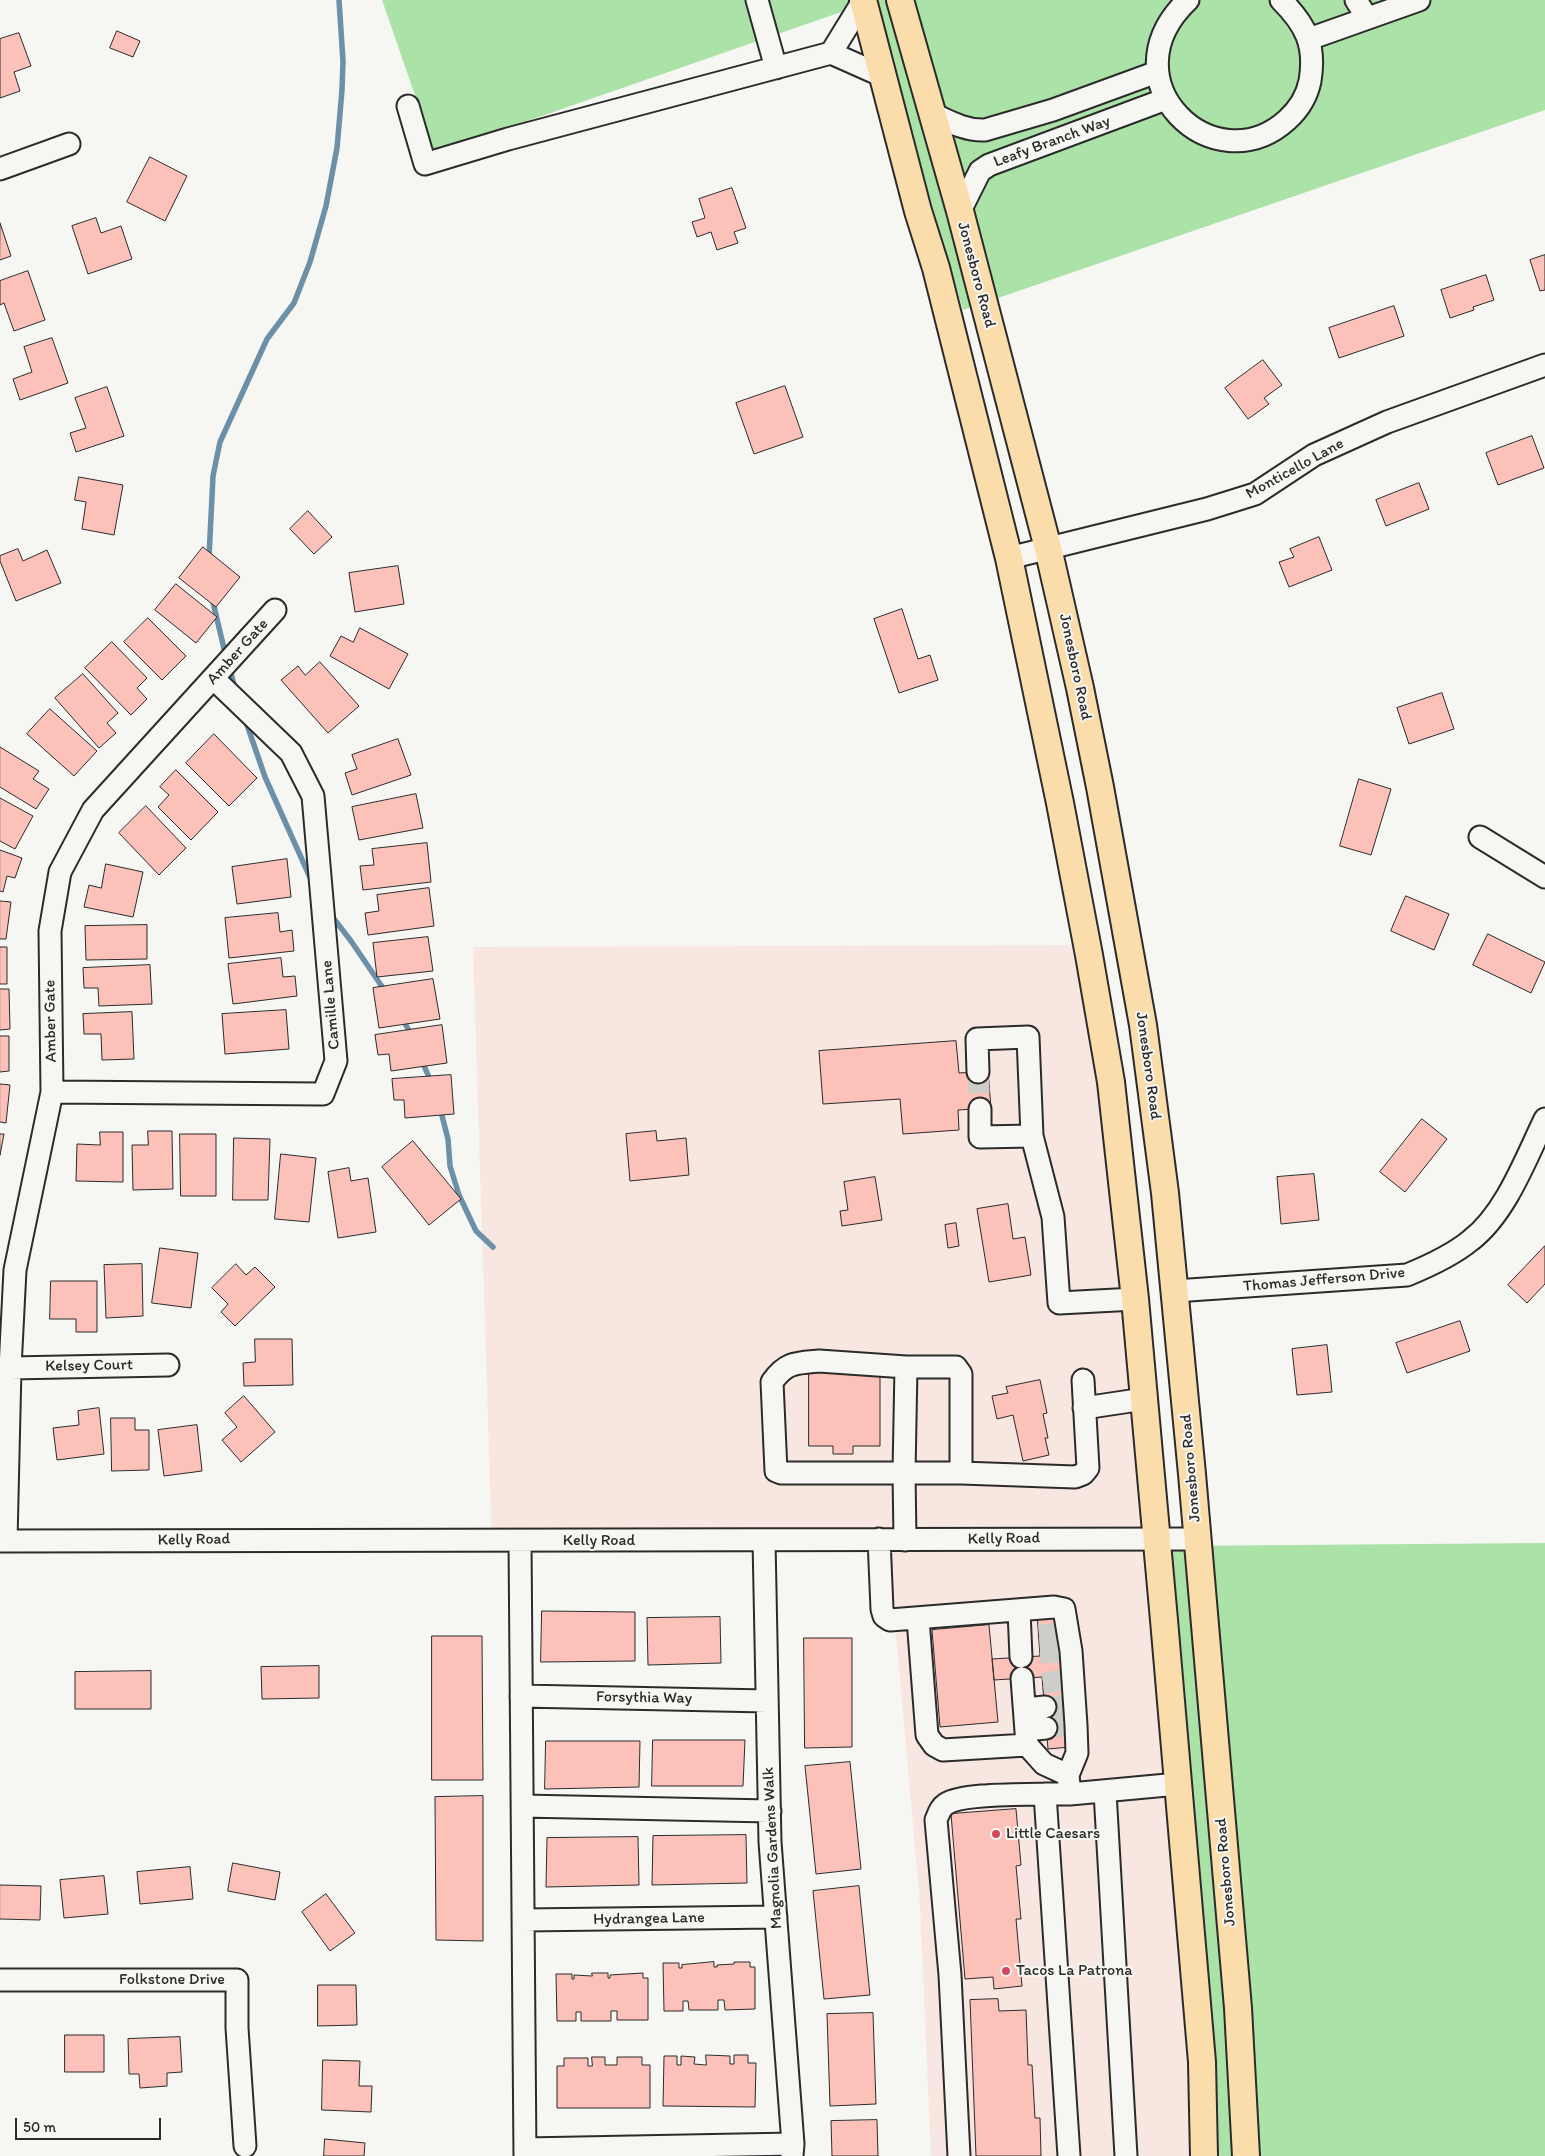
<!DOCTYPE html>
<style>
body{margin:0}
#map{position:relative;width:1545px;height:2156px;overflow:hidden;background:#f6f6f2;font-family:Itim,sans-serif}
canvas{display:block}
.scale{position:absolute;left:15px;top:2118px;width:146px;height:22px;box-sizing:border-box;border:2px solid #2b2b2b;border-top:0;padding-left:6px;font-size:15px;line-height:18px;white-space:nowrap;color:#2b2b2b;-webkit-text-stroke:4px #f6f6f2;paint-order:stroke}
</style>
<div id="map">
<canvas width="1545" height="2156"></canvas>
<div class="scale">50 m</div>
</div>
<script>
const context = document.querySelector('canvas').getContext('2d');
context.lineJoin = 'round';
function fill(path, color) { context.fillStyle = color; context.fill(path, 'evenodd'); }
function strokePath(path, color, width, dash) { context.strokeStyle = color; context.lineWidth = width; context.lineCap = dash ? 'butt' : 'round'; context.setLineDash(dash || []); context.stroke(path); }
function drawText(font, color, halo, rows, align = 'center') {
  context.font = font + ' Itim,sans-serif'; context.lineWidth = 4; context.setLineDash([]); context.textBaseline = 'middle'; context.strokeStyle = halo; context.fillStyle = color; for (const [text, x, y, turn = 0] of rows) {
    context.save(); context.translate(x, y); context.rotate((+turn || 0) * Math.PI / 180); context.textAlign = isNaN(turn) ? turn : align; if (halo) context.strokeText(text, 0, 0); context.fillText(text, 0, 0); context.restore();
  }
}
const built = new Path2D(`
 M1100 945 1172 1546 1213 2156H931L920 1904 888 1544 492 1547 473 947Z`);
const green = new Path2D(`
 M382 0H1545V110L963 310 870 2 435 153Z
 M1545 1543V2156H1213L1172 1546Z`);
const stream = new Path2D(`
 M209 557 213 476 220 442 267 339 294 303 310 262 326 206 337 148 342 90 343 61 339 0
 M212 598 226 657
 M230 669 235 689
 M245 719 265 777 313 884
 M331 915 351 941 385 991
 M402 1018 412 1036
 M422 1061 431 1082
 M440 1108 448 1139 450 1166 459 1195 476 1231 493 1247`);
const building = new Path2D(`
 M117 31 140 41 133 57 110 48Z
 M19 33 31 66 14 72 20 91 0 98V39Z
 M150 157 187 176 165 221 127 202Z
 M732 188 746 228 734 232 738 243 717 250 711 232 697 237 692 222 705 218 699 199Z
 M96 218 101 233 121 226 132 259 88 274 72 226Z
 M0 223 11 256 0 260Z
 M1545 255V290L1540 291 1530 260Z
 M28 271 45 320 14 331 4 303 0 305V281Z
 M1486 275 1494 300 1473 307 1474 310 1450 318 1441 290Z
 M1394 306 1404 336 1339 358 1329 328Z
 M52 338 68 383 20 400 13 379 32 372 24 347Z
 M1263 360 1282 385 1264 398 1269 404 1248 419 1225 388Z
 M785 386 803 437 754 454 736 403Z
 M107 387 124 436 76 452 70 433 86 428 75 398Z
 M1532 436 1544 468 1498 485 1486 453Z
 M79 477 123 485 114 535 82 529 86 502 75 500Z
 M1419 483 1429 509 1386 526 1376 500Z
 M308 511 332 537 314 554 290 529Z
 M1319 537 1332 570 1289 587 1279 562 1294 557 1290 549Z
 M203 547 240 577 216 607 179 578Z
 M18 549 23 561 47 550 61 583 16 601 0 561V556Z
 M398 566 404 604 355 612 349 573Z
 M176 584 217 617 196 643 155 610Z
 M902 609 918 659 930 655 938 680 899 693 874 619Z
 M148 618 186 656 162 680 124 642Z
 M360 628 408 654 389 689 330 656 341 636 353 642Z
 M112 642 147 678 137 688 147 699 131 715 85 668Z
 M320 662 359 706 328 733 281 680 298 666 305 675Z
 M83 674 118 713 107 723 116 733 99 748 55 698Z
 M1442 693 1454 729 1409 744 1397 708Z
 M50 709 97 751 74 776 27 734Z
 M214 734 257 778 229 806 186 763Z
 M398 739 411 775 352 795 345 773 357 769 352 755Z
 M0 747 39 771 33 779 49 789 36 809 0 787Z
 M176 770 218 812 191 840 158 807 169 795 160 787Z
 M1359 779 1391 789 1371 855 1340 846Z
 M416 794 423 828 359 840 352 807Z
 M0 798 33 816 15 849 0 841Z
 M146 806 186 848 159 875 119 833Z
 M427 843 431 882 363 890 360 866 374 865 372 849Z
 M0 850 22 858 15 878 7 876 3 892 0 891Z
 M287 859 291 897 237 904 232 867Z
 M106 864 143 872 133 917 84 907 89 885 101 888Z
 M429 888 434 926 368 935 365 913 379 911 377 895Z
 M1406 896 1449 914 1434 950 1391 931Z
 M0 901 11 902 6 939H0Z
 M278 913 280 932 292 930 294 951 229 958 225 918Z
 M147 925V959L86 960 85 926Z
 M1488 934 1545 962 1531 993 1473 965Z
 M428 937 433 971 377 977 373 943Z
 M0 947H7V984H0Z
 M281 958 283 977 295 976 297 996 233 1004 228 964Z
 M150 965 152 1004 99 1006 98 988H84L83 968Z
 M433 979 440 1019 379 1028 373 988Z
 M0 989H9L10 1029 0 1030Z
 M286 1010 289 1049 225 1054 222 1014Z
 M132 1012 134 1059 102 1060 101 1034H84L83 1014Z
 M442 1025 447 1063 391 1071 389 1054 378 1055 375 1035Z
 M0 1036H9V1071L0 1072Z
 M956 1041 959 1073 988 1071 991 1108 958 1110 959 1130 903 1134 900 1099 823 1104 819 1051Z
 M451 1075 454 1114 405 1118 404 1100H394L392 1079Z
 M0 1084 10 1085 6 1123 0 1122Z
 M1422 1119 1447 1139 1405 1192 1380 1172Z
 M148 1131H172L173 1189 133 1190 132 1145H148Z
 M656 1131 657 1141 686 1138 689 1175 630 1181 626 1134Z
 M100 1132H123V1182L76 1181 77 1144 100 1145Z
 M0 1134H4L0 1155Z
 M180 1134H216V1196H181Z
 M234 1138 270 1139 268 1200H233Z
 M413 1141 461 1199 429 1225 382 1167Z
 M281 1154 316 1158 309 1222 275 1219Z
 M349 1168 351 1181 368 1178 376 1232 338 1238 328 1172Z
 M1314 1174 1319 1220 1281 1224 1277 1177Z
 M875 1177 882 1220 842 1226 840 1211 848 1210 844 1182Z
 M1008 1204 1013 1239 1025 1237 1031 1275 989 1282 977 1209Z
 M956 1223 959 1246 948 1248 945 1225Z
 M1545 1246V1284L1527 1303 1508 1285Z
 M160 1248 198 1253 191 1308 152 1303Z
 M142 1264 143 1316 106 1318 104 1265Z
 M236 1264 246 1275 255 1267 275 1287 235 1326 221 1312 228 1304 212 1288Z
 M51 1281H97V1332H76V1319H50Z
 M1460 1321 1470 1351 1407 1373 1396 1343Z
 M255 1339H292L293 1385 244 1386 243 1363 255 1362Z
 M1327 1345 1332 1392 1297 1395 1292 1349Z
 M809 1372H880V1446H853V1454H833V1446H809Z
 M1040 1380 1047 1413 1043 1414 1048 1438H1045L1049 1455 1023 1461 1013 1415 997 1419 992 1396 1008 1393 1006 1387Z
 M244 1396 275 1432 241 1462 222 1440 237 1427 225 1413Z
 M99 1408 104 1454 57 1460 53 1428 79 1425 78 1411Z
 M111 1418H135V1430H149V1470L112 1471Z
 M197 1425 202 1471 164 1476 158 1430Z
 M542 1611 635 1612V1661L541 1662Z
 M1059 1612 1070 1747 1048 1749 1042 1677 994 1680 992 1659 1040 1656 1037 1614Z
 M720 1617 721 1663 648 1665 647 1618Z
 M989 1625 998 1722 940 1727 932 1630Z
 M432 1636H482L483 1780H432Z
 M804 1638H852V1747L805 1748Z
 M319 1666V1698L262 1699 261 1667Z
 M151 1671V1709H75V1672Z
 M653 1740H745L743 1786H652Z
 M546 1741H640L639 1787 545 1789Z
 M850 1762 861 1869 816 1874 805 1766Z
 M483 1796V1941L436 1940 435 1797Z
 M1016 1809 1021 1865 1016 1866 1021 1919H1016L1022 1986 994 1989 993 1977 965 1979 951 1814Z
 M746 1835 747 1883 652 1885 653 1836Z
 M638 1837 639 1885 546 1887 547 1838Z
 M233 1863 280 1872 275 1900 228 1891Z
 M190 1867 193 1899 140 1904 137 1872Z
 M104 1876 108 1914 64 1918 60 1880Z
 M0 1885 41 1886 40 1920 0 1919Z
 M859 1886 870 1995 824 1999 813 1891Z
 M326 1894 355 1933 330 1951 302 1912Z
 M714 1962V1967H717V1965L734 1964V1962H750V1967H755V2009L725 2010 724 2000H718V2010H689L688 2001H683V2011H664L663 1963H679V1968H682V1965Z
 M592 1973H608V1978H610V1975L643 1973V1978H648V2020H617V2011H611V2021H581V2012H576V2021H557L556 1974H572V1979H574V1975L592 1976Z
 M318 1985H356L357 2025 318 2026Z
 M998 1999 999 2011 1026 2010 1028 2065H1032L1035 2118H1040L1041 2156H976L970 2000Z
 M873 2013 876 2104 830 2106 827 2014Z
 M65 2035H104V2072H65Z
 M180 2037 182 2072 167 2073V2086L140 2088 139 2074H129L128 2039Z
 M706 2055 730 2056V2064H734V2055H748V2063H756L755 2107 663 2106 664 2056H677V2065H681V2056L695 2057 694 2064 706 2065Z
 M592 2057H605V2065H617V2057H642V2065H650V2108H557V2066H564V2058H588V2066H592Z
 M323 2060 360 2061 359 2086H372L371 2112 322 2110Z
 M877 2120 878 2156H832L831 2121Z
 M325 2139 365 2143 364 2156H324Z`);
const minorTunnel = new Path2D(`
 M978 1072 980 1109
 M1039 1635 1061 1633
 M1040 1653 1062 1652
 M1043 1683 1065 1680
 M1045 1707 1067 1705
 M1046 1728 1068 1725`);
const minor = new Path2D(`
 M757 0 776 68
 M1188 0C1103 81 1214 186 1287 120 1298 110 1307 96 1310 81 1316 45 1306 25 1281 0
 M1356 0 1367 18
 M1309 39 1419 0
 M831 53 863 1
 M408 106 425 164 508 139 831 53 885 77
 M933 114C950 122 966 131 985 130L1053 110 1157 72
 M0 169 69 144
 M960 211 980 171 989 165 1166 99
 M1009 558 1207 509 1255 494 1314 455 1387 422 1545 365
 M1480 837 1545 877
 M978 1072 977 1039 1028 1037 1032 1136 1053 1217 1059 1303 1135 1299
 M52 1092 323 1094 336 1061 313 796 291 753 214 679
 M980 1109V1137L1032 1136
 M1175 1291 1407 1275C1429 1266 1453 1255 1471 1240 1506 1213 1526 1158 1545 1119
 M819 1361 906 1367H956L961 1374V1473H781L776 1471 772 1382C786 1362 796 1363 819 1361Z
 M10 1368 168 1365
 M1084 1408 1144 1399
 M961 1473 1075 1477 1083 1474 1088 1468 1083 1380
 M879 1539 882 1609 884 1616 890 1620 1054 1607 1064 1609 1071 1651 1076 1725 1077 1753 1068 1775 1070 1794
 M764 1540 770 1842 793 2144 792 2156
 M905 1540 904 1473 906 1367
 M0 1541 1197 1539
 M6 1541 10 1368 15 1270 52 1092 50 931 60 872 93 810 275 610
 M520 1541 525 2156
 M1019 1611 1021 1657
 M918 1619 927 1735 934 1745 943 1750 1027 1745
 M1022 1678 1027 1745 1044 1764 1068 1775
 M521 1696 767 1701
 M1025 1709 1045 1707
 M1026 1730 1046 1728
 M1105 1792 1126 2156
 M522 1806 770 1811
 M523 1920 776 1917
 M0 1980H237V2028L245 2146
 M525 2149 793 2144
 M959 2156 950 1975 936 1820C939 1813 940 1808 946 1804 963 1793 1023 1795 1045 1794
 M1069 2156 1045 1794H1070L1178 1784`);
const major = new Path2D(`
 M863 0 918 211 936 268 1009 558 1060 803 1089 955 1111 1082 1135 1299 1164 1620 1202 2062 1204 2156
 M900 0 960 211 1048 548 1080 688 1100 787 1143 1025 1165 1193 1192 1474 1238 2008 1246 2156`);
const markers = [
 [996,1834,5,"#d1495b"],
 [1006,1971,5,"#d1495b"]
];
const streetNames = [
 ["Leafy Branch Way",1052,142,-20],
 ["Jonesboro Road",976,275,75],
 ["Monticello Lane",1295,469,-29],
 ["Amber Gate",238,652,-48],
 ["Jonesboro Road",1075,667,78],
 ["Camille Lane",331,1005,-95],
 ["Amber Gate",51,1021,-91],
 ["Jonesboro Road",1148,1066,82],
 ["Thomas Jefferson Drive",1324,1280,-5],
 ["Kelsey Court",89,1366,-1],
 ["Jonesboro Road",1191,1468,-95],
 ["Kelly Road",1004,1539,-1],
 ["Kelly Road",194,1540,-1],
 ["Kelly Road",599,1541],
 ["Forsythia Way",644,1698,1],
 ["Magnolia Gardens Walk",773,1848,-93],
 ["Jonesboro Road",1226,1872,-95],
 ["Hydrangea Lane",649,1919,-1],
 ["Folkstone Drive",172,1980]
];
const poiNames = [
 ["Little Caesars",1006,1834],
 ["Tacos La Patrona",1016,1971]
];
fill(built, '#f8e6e1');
fill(green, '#aae2a7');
strokePath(stream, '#6c90a7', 5.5);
fill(building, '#fcc1b9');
strokePath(building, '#2b2b2b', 1);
strokePath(minorTunnel, '#cdcdca', 21, [21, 11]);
strokePath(minor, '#2b2b2b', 25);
strokePath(major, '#2b2b2b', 30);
strokePath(minor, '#f6f6f2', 21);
strokePath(major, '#fbddab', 26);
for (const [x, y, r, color] of markers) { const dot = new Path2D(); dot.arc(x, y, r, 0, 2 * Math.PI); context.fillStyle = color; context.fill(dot); strokePath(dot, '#f6f6f2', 2); }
drawText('16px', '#2b2b2b', '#f6f6f2', streetNames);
drawText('16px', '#2b2b2b', '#f6f6f2', poiNames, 'left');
</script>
